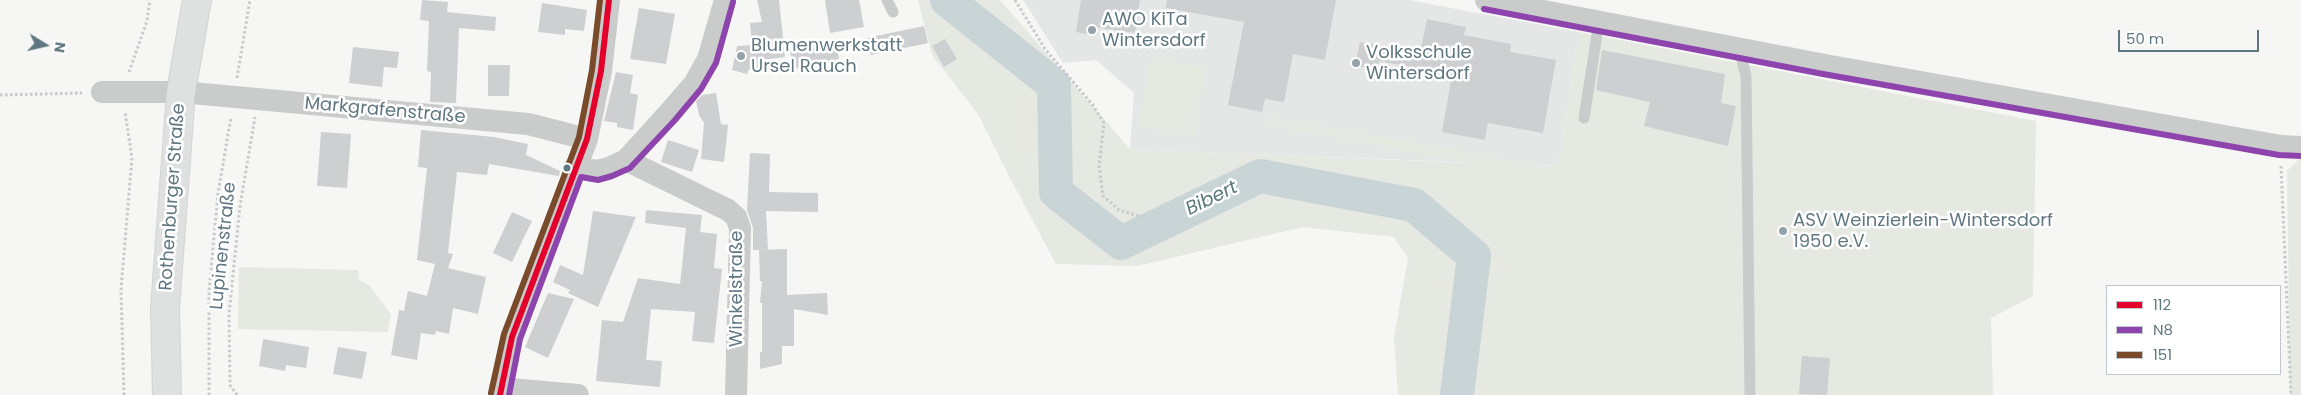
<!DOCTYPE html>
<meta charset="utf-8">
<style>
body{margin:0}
#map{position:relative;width:2301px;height:395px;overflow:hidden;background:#f6f6f5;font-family:Poppins,sans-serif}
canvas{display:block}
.legend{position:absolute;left:2106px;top:285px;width:175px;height:90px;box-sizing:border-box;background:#fff;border:1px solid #bfc9cd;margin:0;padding:6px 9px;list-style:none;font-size:15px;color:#607781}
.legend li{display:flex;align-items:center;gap:10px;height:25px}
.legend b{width:25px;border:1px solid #bfc9cd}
.north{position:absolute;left:20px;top:20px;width:50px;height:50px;-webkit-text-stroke:4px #fff;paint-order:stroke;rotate:99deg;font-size:14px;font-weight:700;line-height:20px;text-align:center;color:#607781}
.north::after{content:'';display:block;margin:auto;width:18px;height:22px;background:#607781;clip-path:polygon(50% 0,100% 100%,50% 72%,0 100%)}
.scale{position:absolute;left:2118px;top:30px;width:141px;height:22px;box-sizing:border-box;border:2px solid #607781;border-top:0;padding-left:6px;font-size:15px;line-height:18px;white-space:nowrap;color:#607781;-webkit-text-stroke:4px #fff;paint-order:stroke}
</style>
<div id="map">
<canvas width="2301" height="395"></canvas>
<ul class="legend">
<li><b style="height:6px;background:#e4002b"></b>112</li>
<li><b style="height:6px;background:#8e44ad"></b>N8</li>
<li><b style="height:6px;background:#7a4b2a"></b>151</li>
</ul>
<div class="north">N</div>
<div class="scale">50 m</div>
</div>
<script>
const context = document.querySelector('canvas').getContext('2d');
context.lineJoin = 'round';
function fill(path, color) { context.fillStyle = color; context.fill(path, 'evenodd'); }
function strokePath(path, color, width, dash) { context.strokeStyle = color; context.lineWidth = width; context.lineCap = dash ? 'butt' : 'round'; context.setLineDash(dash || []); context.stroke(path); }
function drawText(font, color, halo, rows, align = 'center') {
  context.font = font + ' Poppins,sans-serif'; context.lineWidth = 5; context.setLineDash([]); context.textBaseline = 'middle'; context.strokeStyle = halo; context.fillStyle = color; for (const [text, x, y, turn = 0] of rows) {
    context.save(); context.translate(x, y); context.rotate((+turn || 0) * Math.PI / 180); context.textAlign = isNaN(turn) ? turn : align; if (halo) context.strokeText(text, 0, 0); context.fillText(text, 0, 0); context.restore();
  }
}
const built = new Path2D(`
 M1023 0H1409L1579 32 1558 166 1130 149 1134 93 1096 60 1063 63Z`);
const green = new Path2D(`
 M918 0H1000L1130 149 1469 163 1264 125 1266 115 1545 166H1558L1579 32 2036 121 2033 296 1991 318 1993 395H1398L1394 337 1408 258 1394 237 1303 227 1137 266 1056 264 1010 178 978 114 932 55Z
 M1150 57 1206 67 1195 137 1138 128Z
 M2301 157V395H2290L2287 171Z
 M239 267 358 270 359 280 369 285 391 314 388 332 238 329Z`);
const river = new Path2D(`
 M947 0 1054 85 1056 192 1121 243 1260 176 1414 205 1474 256 1457 395`);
const building = new Path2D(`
 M422 0 448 2 447 12 496 17 495 31 459 28 456 103 430 102 431 72 427 71 429 21 420 20Z
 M757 0H779L785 57 761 60V69L748 70 747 74 732 70 737 46 752 45 750 23 762 22Z
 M825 0H859L864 27 830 33Z
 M1081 0H1140L1135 33 1094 27 1093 35 1076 32Z
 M1167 0H1336L1325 60 1293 54 1284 102 1265 99 1262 112 1228 105 1244 22 1166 8Z
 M542 3 587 10 584 31 565 29V35L538 32Z
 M639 8 675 14 666 64 630 59Z
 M1427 19 1466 27 1464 35 1511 44 1510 52 1556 60 1543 133 1488 123 1485 140 1442 132 1452 75 1379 61 1377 70 1355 66 1360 42 1420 53Z
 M924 26 928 43 871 55 867 38Z
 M945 39 957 59 944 67 932 46Z
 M836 42 839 59 794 69 790 51Z
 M353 47 399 52 397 68 384 67 382 87 349 83Z
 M1602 50 1725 74 1721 103 1736 106 1728 146 1644 126 1650 102 1596 90Z
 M488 65H510L509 96H488Z
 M616 72 633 75 630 93 638 95 633 130 617 127V123L604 121Z
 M716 93 721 124 728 125 724 162 701 159 704 123 699 115 696 101 702 95Z
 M421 130 494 137 528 144 526 155 560 171 559 176 489 164 487 175 457 172 448 253 453 254 448 268 486 277 478 314 453 308 449 334 436 331 435 335 421 333 417 360 391 355 399 310 404 311 408 291 427 296 435 264 417 260 427 168 418 167Z
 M321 132 351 134 347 188 317 186Z
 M668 140 699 150 692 172 661 162Z
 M750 153 770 154 769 192 818 193V212L766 211 768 250H753V228L747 210Z
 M646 210 702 215 700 232 717 234 714 268 722 269 714 343 692 341 695 312 651 309 646 360 662 361 660 387 596 381 602 320 623 322 638 278 680 284 686 228 645 223Z
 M593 211 636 217 598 307 568 293 570 290 553 282 560 265 583 275Z
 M512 212 532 221 512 262 493 253Z
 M787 249V295L827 293 828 315 794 309V346H782V364L760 369V352H762V303H760L762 281H760L759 250Z
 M548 293 574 299 548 358 525 347Z
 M263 339 309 347 306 368 286 365 285 371 259 366Z
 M338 347 367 352 362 379 333 374Z
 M1802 356 1830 358 1827 395 1799 394Z`);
const path = new Path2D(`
 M1015 0 1045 49 1092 104 1104 123 1099 166 1103 196 1119 210 1142 217
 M129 72 147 21 150 0
 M237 78 250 0
 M0 95 82 93
 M2281 166 2291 395
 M124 395 121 289 132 158 125 112
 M209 395V291L218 193 231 117
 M237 395 230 385 229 314 240 206 255 117`);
const service = new Path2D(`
 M887 0 893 12
 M1739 49 1746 76 1750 395
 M1584 118 1599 22`);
const minor = new Path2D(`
 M1486 0 1825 65 2281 146 2301 147
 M102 92H181L528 124 587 139
 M626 160 728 210 736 217 740 228 736 395
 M575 167 597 171 609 168 626 160 668 114 694 84 708 59 725 0
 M500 388 578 395
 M500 395 512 337 587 139 601 71 609 0`);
const secondary = new Path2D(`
 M167 395 165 308 181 92 197 0`);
const bus1 = new Path2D(`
 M500 395 512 337 587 139 601 71 609 0`);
const bus2 = new Path2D(`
 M1484 9 1823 74 2279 155 2301 156
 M509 395 520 339 581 177 598 180 612 176 630 168 675 120 701 89 716 63 733 2`);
const bus3 = new Path2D(`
 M491 393 504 334 579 137 592 70 600 0`);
const markers = [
 [1092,30,5,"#94a3aa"],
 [741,56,5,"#94a3aa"],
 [1356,63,5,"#94a3aa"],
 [567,168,4.5,"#607781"],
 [1783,231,5,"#94a3aa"]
];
const poiNames = [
 ["AWO KiTa",1102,20],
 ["Wintersdorf",1102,41],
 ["Blumenwerkstatt",751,46],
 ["Ursel Rauch",751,67],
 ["Volksschule",1366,53],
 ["Wintersdorf",1366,74],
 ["ASV Weinzierlein-Wintersdorf",1793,221],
 ["1950 e.V.",1793,242]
];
const streetNames = [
 ["Markgrafenstraße",385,111,5],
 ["Rothenburger Straße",173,197,-86],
 ["Lupinenstraße",224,246,-84],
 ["Winkelstraße",737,289,-90]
];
const waterNames = [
 ["Bibert",1212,199,-26]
];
fill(built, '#e5e7e7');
fill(green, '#e6e8e2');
strokePath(river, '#c8d4d6', 34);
fill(building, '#cdcfd0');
strokePath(secondary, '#d2d4d4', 30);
strokePath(path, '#c8c9ca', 3, [2.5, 2.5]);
strokePath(service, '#cacccc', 11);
strokePath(minor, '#cacccc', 22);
strokePath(secondary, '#dfe0e0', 28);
strokePath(bus1, '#e4002b', 6);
strokePath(bus2, '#8e44ad', 6);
strokePath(bus3, '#7a4b2a', 6);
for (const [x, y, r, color] of markers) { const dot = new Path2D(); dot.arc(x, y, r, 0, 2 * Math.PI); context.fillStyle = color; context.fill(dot); strokePath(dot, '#fff', 2); }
drawText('18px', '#607781', '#fff', poiNames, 'left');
drawText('18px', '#607781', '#fff', streetNames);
drawText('italic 19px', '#5b787c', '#fff', waterNames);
</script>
